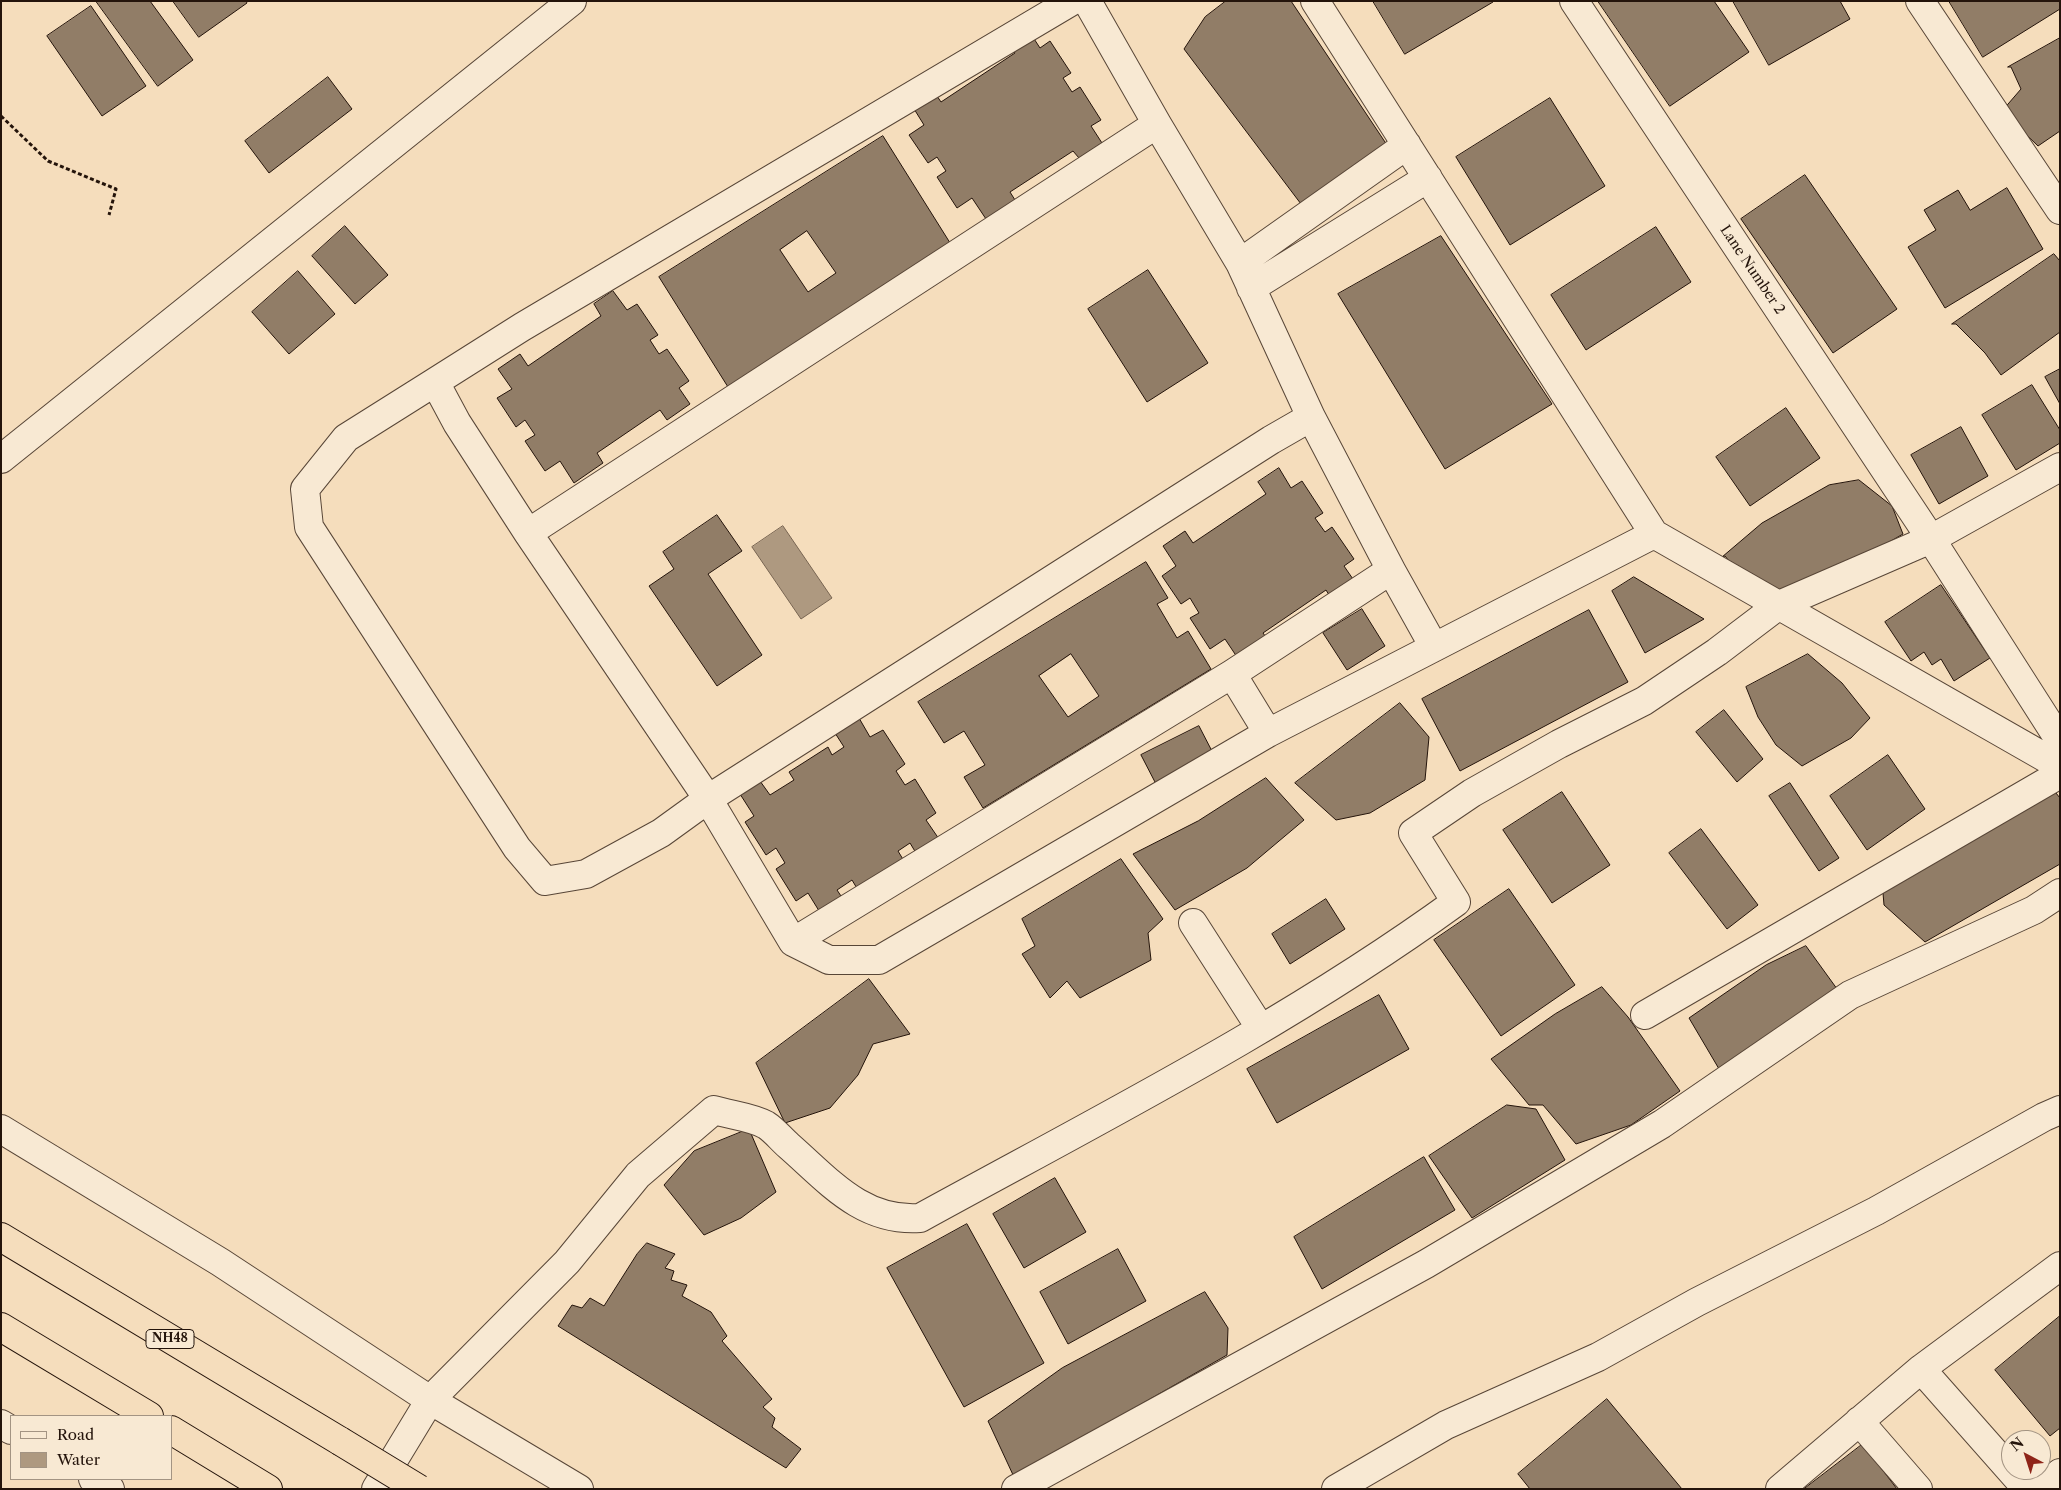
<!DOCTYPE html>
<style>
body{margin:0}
#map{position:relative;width:2061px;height:1490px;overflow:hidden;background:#f5ddbc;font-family:"Libre Caslon Text",serif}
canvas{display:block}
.frame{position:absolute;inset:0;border:2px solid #24140b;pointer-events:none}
.legend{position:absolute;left:10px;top:1415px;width:162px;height:65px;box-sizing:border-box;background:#f8e9d3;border:1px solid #a39483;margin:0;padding:6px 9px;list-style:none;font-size:15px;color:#24140b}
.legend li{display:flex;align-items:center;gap:10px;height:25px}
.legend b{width:25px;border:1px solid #a39483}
.north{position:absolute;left:2001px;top:1430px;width:50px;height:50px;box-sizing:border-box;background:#f8e9d3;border:1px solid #a39483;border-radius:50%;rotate:320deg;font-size:14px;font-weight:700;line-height:20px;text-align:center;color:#24140b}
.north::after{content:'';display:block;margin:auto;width:18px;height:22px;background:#8f2418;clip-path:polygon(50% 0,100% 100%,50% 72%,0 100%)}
</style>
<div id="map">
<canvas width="2061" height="1490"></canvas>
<div class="frame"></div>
<ul class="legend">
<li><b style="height:6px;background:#f8e9d3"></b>Road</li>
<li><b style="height:14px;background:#ae9980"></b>Water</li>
</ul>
<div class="north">N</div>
</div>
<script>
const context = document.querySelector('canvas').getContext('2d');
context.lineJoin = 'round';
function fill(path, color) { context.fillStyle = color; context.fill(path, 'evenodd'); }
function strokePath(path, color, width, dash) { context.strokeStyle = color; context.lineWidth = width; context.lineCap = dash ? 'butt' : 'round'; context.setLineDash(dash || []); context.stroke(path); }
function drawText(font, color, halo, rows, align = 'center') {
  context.font = font + ' "Libre Caslon Text",serif'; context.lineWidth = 5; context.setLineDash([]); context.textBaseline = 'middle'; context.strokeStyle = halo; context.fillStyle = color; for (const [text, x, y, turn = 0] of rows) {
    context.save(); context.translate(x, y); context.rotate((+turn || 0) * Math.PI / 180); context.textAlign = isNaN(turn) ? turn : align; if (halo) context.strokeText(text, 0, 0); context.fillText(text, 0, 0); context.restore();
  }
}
const water = new Path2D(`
 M783 526 832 598 801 619 752 547Z`);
const building = new Path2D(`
 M96 1H150L193 60 158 86Z
 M173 1H246L247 3 199 37Z
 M1226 1H1291L1387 145 1301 204 1184 49 1205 17Z
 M1373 1H1493V2L1405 54Z
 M1598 1H1714L1749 52 1670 106Z
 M1733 1H1840L1850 19 1769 65Z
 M1949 1H2060V9L1983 57Z
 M91 6 146 86 102 116 47 36Z
 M1027 28 1040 48 1050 41 1071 73 1063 78 1072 92 1080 87 1101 120 1091 126 1102 143 1079 158 1073 151 1010 192 1015 200 986 219 972 198 957 208 937 177 946 171 937 157 928 163 909 135 924 125 911 104 933 90 941 102 1015 53 1007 42Z
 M2060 38V131L2038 146 2002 111 2021 89 2011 67H2008Z
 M328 77 352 109 269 173 245 141Z
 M1550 98 1605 186 1510 245 1456 157Z
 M883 136 952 246 728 387 659 277ZM807 231 836 273 808 292 780 250Z
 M1805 175 1897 309 1833 353 1741 219Z
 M2007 188 2043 249 1945 308 1908 247 1936 230 1924 210 1958 190 1970 210Z
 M345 226 388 275 355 304 312 256Z
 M1656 227 1691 282 1586 350 1551 295Z
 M1441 236 1552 404 1445 469 1338 294Z
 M2054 254 2060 261V332L2001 375 1985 353 1956 324H1952Z
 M1148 270 1208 363 1147 402 1088 309Z
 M298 271 335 314 289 354 252 312Z
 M613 291 627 310 637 304 658 335 650 340 659 354 667 349 689 381 679 388 690 404 667 420 660 410 597 453 603 463 574 483 560 461 545 471 525 441 535 435 525 420 516 427 497 398 512 389 498 369 520 354 528 366 601 316 594 304Z
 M2060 369V404L2045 377Z
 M2032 385 2060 430V443L2016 470 1982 415Z
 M1786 408 1820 458 1750 506 1716 457Z
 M1961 427 1988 476 1939 504 1911 455Z
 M1279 468 1291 488 1302 481 1323 513 1315 518 1325 532 1332 527 1354 559 1344 566 1355 582 1331 598 1326 590 1263 633 1268 640 1239 660 1225 639 1210 649 1190 618 1199 613 1190 598 1181 604 1162 576 1176 566 1163 546 1185 531 1193 543 1266 494 1258 482Z
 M1859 480 1892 506 1903 534 1820 582 1777 594 1745 581 1725 556 1722 557 1762 523 1829 485Z
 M717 515 742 551 708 574 762 655 717 686 649 586 674 569 663 552Z
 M1146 562 1168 598 1157 604 1177 638 1188 631 1211 669 983 808 964 777 985 765 964 731 944 743 918 702ZM1071 654 1099 696 1068 717 1039 676Z
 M1634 577 1704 619 1645 653 1612 591Z
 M1941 585 1990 658 1954 681 1941 659 1932 665 1924 652 1911 661 1885 622Z
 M1362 609 1385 646 1347 670 1323 633Z
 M1589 610 1628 682 1460 771 1422 699Z
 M1808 654 1842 683 1870 718 1851 738 1802 766 1776 745 1758 717 1746 687Z
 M1400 703 1429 737 1425 780 1370 813 1336 820 1295 783Z
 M1724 710 1763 759 1737 782 1696 732Z
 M859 718 870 737 883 730 905 764 896 771 905 785 915 779 936 813 926 820 939 839 916 853 910 843 898 851 904 861 858 890 852 880 837 890 843 899 821 914 808 893 796 901 776 869 785 863 776 848 766 855 745 822 754 816 740 794 760 781 770 795 794 780 789 772 828 747 832 755 844 747 835 733Z
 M1199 726 1214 755 1156 784 1141 755Z
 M1888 755 1925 809 1867 850 1830 796Z
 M1266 778 1304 820 1247 868 1175 910 1133 854 1198 821Z
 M1790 783 1839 858 1819 871 1769 796Z
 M2052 788 2060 798V864L1925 942 1884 905 1883 893 1955 843Z
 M1562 792 1610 865 1552 903 1503 830Z
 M1701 829 1758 905 1727 929 1669 853Z
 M1121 859 1163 919 1148 933 1151 960 1080 998 1067 981 1050 998 1022 954 1035 946 1022 919Z
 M1509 889 1575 985 1501 1036 1434 940Z
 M1326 899 1345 929 1290 964 1272 934Z
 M1806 946 1840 993 1722 1074 1689 1018 1766 965Z
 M869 979 910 1034 873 1044 858 1075 830 1108 785 1123 756 1063Z
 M1602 987 1628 1017 1680 1091 1631 1125 1576 1144 1543 1105H1529L1491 1059 1555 1014Z
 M1379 995 1409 1049 1277 1123 1247 1069Z
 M1507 1105 1536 1109 1565 1160 1472 1218 1429 1156Z
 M749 1129 776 1192 741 1218 704 1235 664 1185 694 1151Z
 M1424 1157 1455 1210 1322 1289 1294 1237Z
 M1055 1178 1086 1232 1024 1268 993 1214Z
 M967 1224 1044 1363 964 1407 887 1268Z
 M647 1243 675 1254 665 1268 674 1271 671 1280 687 1285 682 1296 711 1312 727 1336 722 1341 772 1399 763 1407 775 1418 772 1427 801 1449 786 1468 558 1326 572 1305 582 1308 590 1298 604 1306 637 1254Z
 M1118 1249 1146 1301 1068 1344 1040 1292Z
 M1205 1292 1228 1328 1227 1355 1014 1477 988 1421 1062 1368Z
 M2060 1316V1428L2050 1436 1995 1370Z
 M1607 1399 1682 1489H1530L1518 1474Z
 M1863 1444 1897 1489H1804Z`);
const path = new Path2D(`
 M1 116 48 161 116 189 109 215`);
const minor = new Path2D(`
 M1087 1 1157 124
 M1315 1 1654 534 2060 766
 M1574 1 1931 539 2060 741
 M1920 1 2060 210
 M1240 263 1407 145
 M1251 288 1428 178
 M435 382 346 438 305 489 309 527 517 848 545 881 586 874 661 833 708 799 1271 440 1311 417 1240 263 1157 124 528 533 708 799 793 942 829 960H879L1268 733 1654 534
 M1 459 572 1
 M528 533 457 423 435 382 522 327 1072 1
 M1391 570 1434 647
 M1232 674 1391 570 1311 417
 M1193 923 1261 1029
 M793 942 1232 674 1268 733
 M1645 1015 2060 774
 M1 1129 220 1262 430 1400 579 1489
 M1921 1369 2027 1489
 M1859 1421 1918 1489
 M1 1424 11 1430
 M93 1479 110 1489
 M376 1489 430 1400 567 1262 638 1175 714 1110C730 1115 752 1117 766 1125 774 1130 781 1139 789 1146 829 1181 862 1222 920 1218 1102 1118 1288 1024 1456 902L1413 833 1472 793 1559 744 1644 701 1717 652 1779 605 1931 539 2060 467
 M1016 1489 1426 1264 1662 1124 1850 995 2034 910 2060 893
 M1336 1489 1446 1425 1598 1357 1697 1302 1876 1211 2044 1117 2060 1110
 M1780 1489 1921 1369 2060 1266
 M2041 1489 2060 1473`);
const highway = new Path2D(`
 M1 1237 340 1441
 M1 1327 149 1416
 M171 1430 268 1489`);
const highwayBridge = new Path2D(`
 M340 1441 419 1489`);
const shields = [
 [170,1339,48]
];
const shieldNames = [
 ["NH48",170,1339]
];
const streetNames = [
 ["Lane Number 2",1752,270,56]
];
fill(water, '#ae9980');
strokePath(water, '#776451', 1);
fill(building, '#917d67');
strokePath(building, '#24140b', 1);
strokePath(minor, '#584637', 30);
strokePath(highway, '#24140b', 30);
strokePath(path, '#24140b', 3, [4, 2.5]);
strokePath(minor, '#f8e9d3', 28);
strokePath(highway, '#f5ddbc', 28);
strokePath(highwayBridge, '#24140b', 30, []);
strokePath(highwayBridge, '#f5ddbc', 28);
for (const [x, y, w] of shields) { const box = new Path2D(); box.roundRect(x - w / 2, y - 9.5, w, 19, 4); context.fillStyle = '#f8e9d3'; context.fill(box); strokePath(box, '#24140b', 1); }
drawText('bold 12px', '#24140b', null, shieldNames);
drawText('14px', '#24140b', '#f8e9d3', streetNames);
</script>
